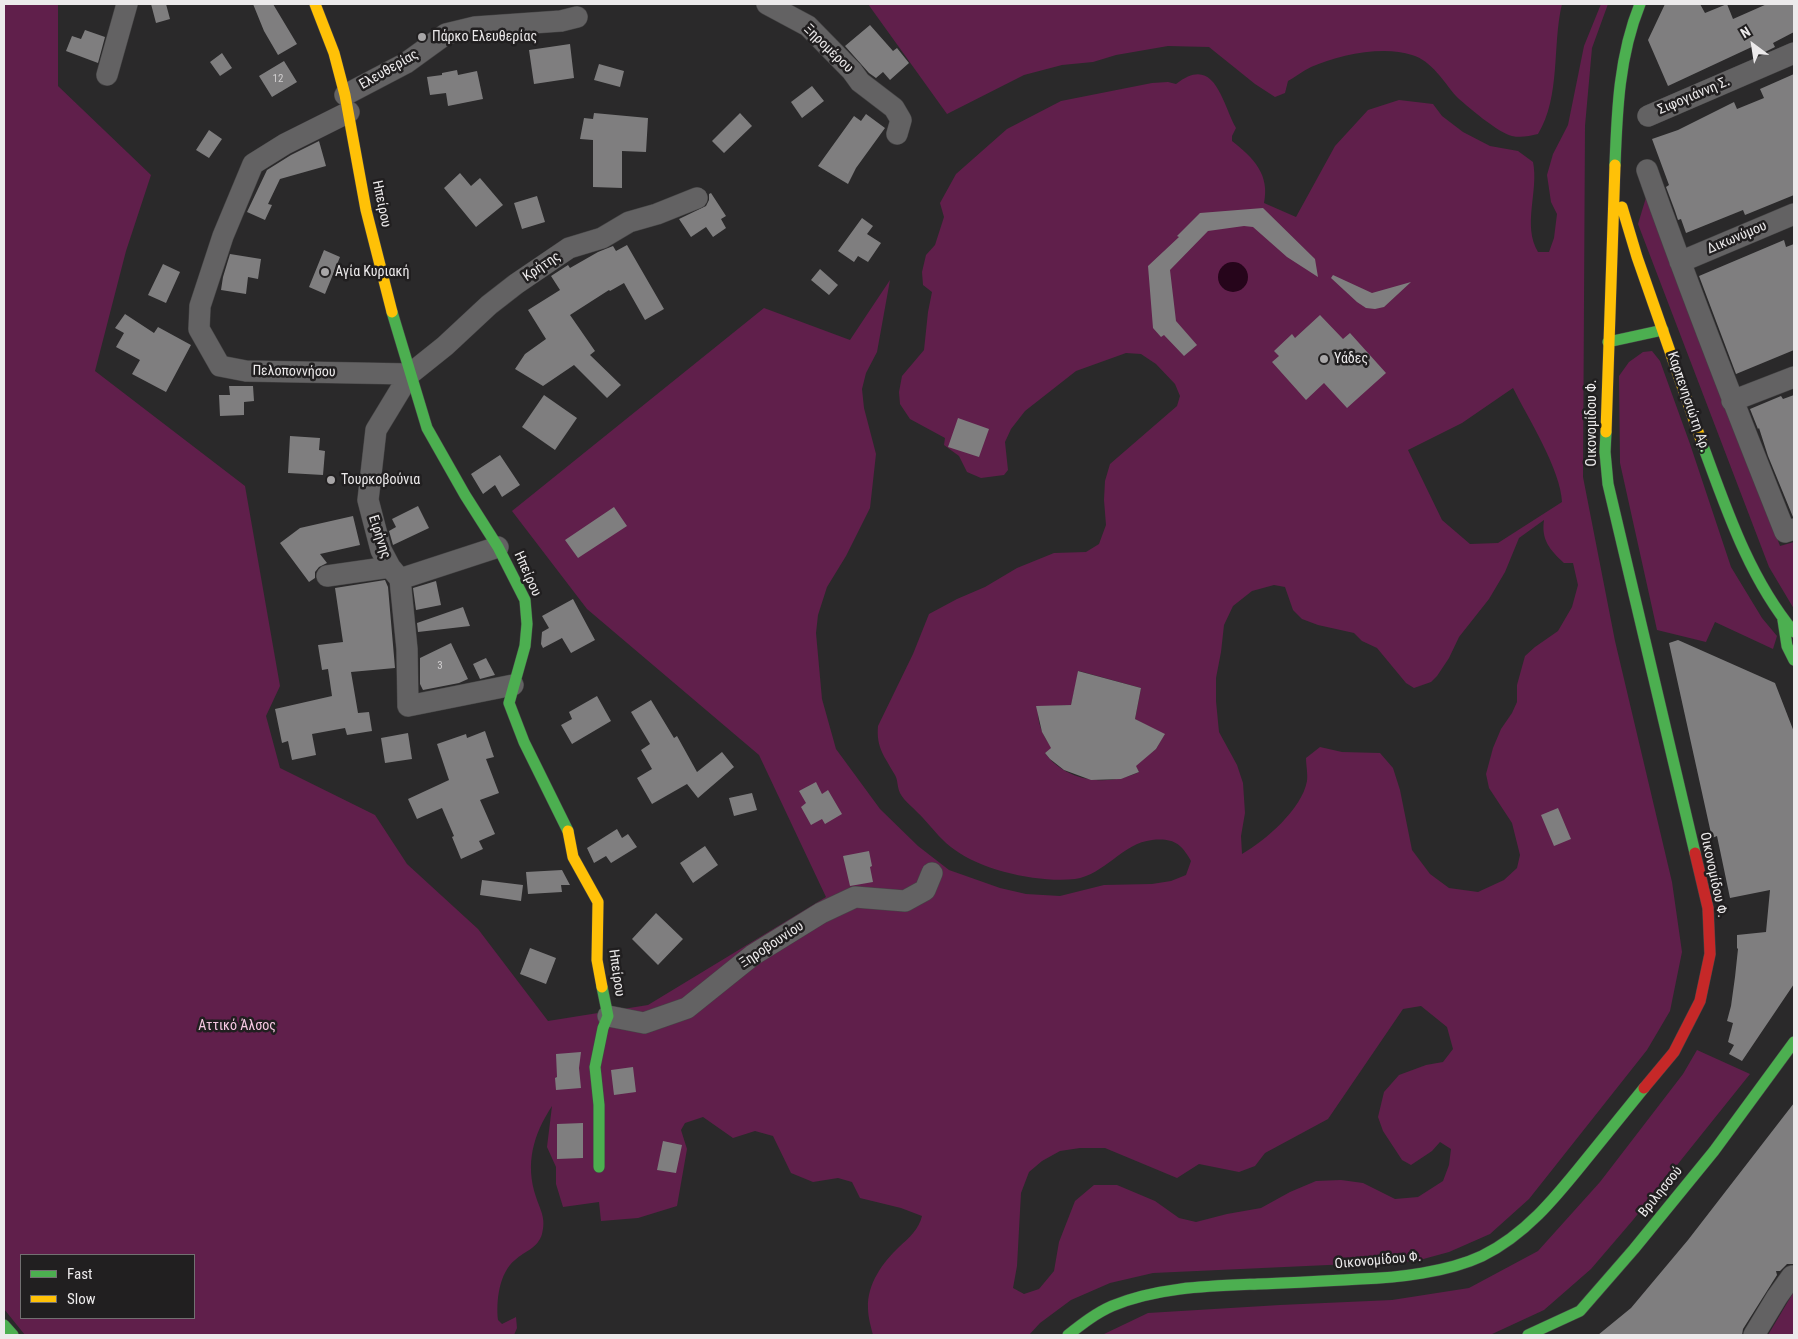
<!DOCTYPE html>
<meta charset="utf-8">
<style>
body{margin:0}
#map{position:relative;width:1798px;height:1339px;overflow:hidden;background:#2a292a;font-family:"Roboto Condensed",sans-serif}
canvas{display:block}
.frame{position:absolute;inset:0;border:5px solid #eceaeb;pointer-events:none}
.legend{position:absolute;left:20px;top:1254px;width:175px;height:65px;box-sizing:border-box;background:#211f20;border:1px solid #727071;margin:0;padding:6px 9px;list-style:none;font-size:15px;color:#eceaeb}
.legend li{display:flex;align-items:center;gap:10px;height:25px}
.legend b{width:25px;border:1px solid #727071}
.north{position:absolute;left:1728px;top:20px;width:50px;height:50px;-webkit-text-stroke:4px #211f20;paint-order:stroke;rotate:329deg;font-size:14px;font-weight:700;line-height:20px;text-align:center;color:#eceaeb}
.north::after{content:'';display:block;margin:auto;width:18px;height:22px;background:#eceaeb;clip-path:polygon(50% 0,100% 100%,50% 72%,0 100%)}
</style>
<div id="map">
<canvas width="1798" height="1339"></canvas>
<div class="frame"></div>
<ul class="legend">
<li><b style="height:6px;background:#4caf50"></b>Fast</li>
<li><b style="height:6px;background:#ffc107"></b>Slow</li>
</ul>
<div class="north">N</div>
</div>
<script>
const context = document.querySelector('canvas').getContext('2d');
context.lineJoin = 'round';
function fill(path, color) { context.fillStyle = color; context.fill(path, 'evenodd'); }
function strokePath(path, color, width, dash) { context.strokeStyle = color; context.lineWidth = width; context.lineCap = dash ? 'butt' : 'round'; context.setLineDash(dash || []); context.stroke(path); }
function drawText(font, color, halo, rows, align = 'center') {
  context.font = font + ' "Roboto Condensed",sans-serif'; context.lineWidth = 5; context.setLineDash([]); context.textBaseline = 'middle'; context.strokeStyle = halo; context.fillStyle = color; for (const [text, x, y, turn = 0] of rows) {
    context.save(); context.translate(x, y); context.rotate((+turn || 0) * Math.PI / 180); context.textAlign = isNaN(turn) ? turn : align; if (halo) context.strokeText(text, 0, 0); context.fillText(text, 0, 0); context.restore();
  }
}
const green = new Path2D(`
 M4 4H58V86L151 175 126 251 95 371 245 486 280 686 266 716 280 768 375 815 407 864 478 929 548 1021 648 1005 826 897 759 755 587 609 512 511 764 308 850 340 890 280 877 352 866 373 862 389 864 408 876 454 870 508 846 556 827 587 818 615 816 633 822 699 836 749 880 809 918 846 949 870 1000 888 1026 894 1060 896 1104 885 1152 884 1171 881 1186 875 1191 861C1181 843 1173 838 1152 840 1123 843 1104 875 1075 879 1040 883 983 871 955 850 943 842 933 829 923 818 917 811 903 800 900 793 897 787 898 780 895 775 885 757 876 748 878 726L913 654 929 614 957 599 985 587 1017 568 1054 553 1086 552 1099 544 1106 525 1104 500 1105 481 1110 464 1177 406 1180 396 1175 384 1156 364 1141 354 1126 353 1076 371 1025 411 1011 429 1005 442 1008 470 1004 475 981 478 967 472 959 456 944 445 945 438 910 419 900 404 899 392 902 376 924 350 928 312 932 292 923 285 922 272 926 255 935 245 944 217 940 203 956 174 1007 129 1061 101 1152 83 1168 82 1176 84C1215 53 1222 103 1236 128L1232 136V141C1254 158 1270 175 1264 203L1296 217 1335 146 1368 110 1399 100 1433 104 1442 116 1463 132 1490 146 1518 151 1533 162C1539 191 1522 225 1538 252H1549L1554 238 1557 214 1551 202 1547 175 1553 154 1568 125 1584 46 1601 4H1608L1592 48 1585 126 1583 477 1615 641 1672 882 1682 952 1670 1011 1647 1050 1529 1199 1490 1234 1449 1252 1416 1261 1153 1273 1110 1283 1071 1300 1040 1323 1029 1335H873C871 1327 868 1317 868 1308 867 1284 883 1262 899 1247 909 1238 919 1229 922 1216L901 1208 860 1198 852 1182 838 1178 813 1182 791 1173 773 1136 755 1131 733 1138 703 1117 685 1123 681 1130 687 1149 677 1206 638 1218 601 1221 599 1202 563 1207 556 1184V1167L547 1147 552 1106C533 1135 525 1164 536 1197 541 1212 546 1218 542 1234 538 1248 525 1251 515 1260 499 1273 496 1301 498 1320L502 1324 516 1317 517 1328 514 1335H25L4 1309ZM1513 388C1528 418 1561 470 1562 502L1498 543 1470 544 1442 520 1408 450 1462 423ZM1544 520C1541 540 1550 550 1564 563H1573L1578 585 1572 607 1558 631 1535 647 1525 656 1517 685V702L1512 713 1501 729 1493 748 1486 774 1489 788 1512 823 1520 855 1517 868 1504 880 1478 892 1449 888 1430 874 1412 850 1400 790 1393 768 1380 753 1342 752 1320 747 1306 758C1306 765 1308 774 1307 781 1302 809 1265 841 1242 854L1241 836 1245 813 1243 783 1237 765 1219 732 1216 701V678L1221 652 1224 625 1233 606 1252 591 1274 585 1285 587 1293 610 1302 619 1318 625 1354 633 1362 641 1377 648 1406 683 1414 688 1431 682 1437 676 1449 658 1459 637 1489 599 1505 572 1519 538ZM1079 671 1141 688 1135 719 1164 735 1156 749 1135 765 1139 772C1108 787 1066 782 1045 753L1052 748C1042 735 1037 722 1038 707L1071 705ZM1421 1006 1447 1027 1453 1049 1443 1062 1426 1065 1399 1075 1384 1092 1378 1117 1383 1131 1402 1160 1411 1165 1432 1151 1440 1142 1451 1149 1449 1165 1443 1181 1418 1197 1395 1199 1363 1183 1341 1180 1316 1181 1290 1192 1261 1208 1227 1214 1196 1222 1179 1218 1155 1201 1117 1185H1094L1075 1201 1059 1242 1054 1271 1039 1289 1024 1294 1013 1288 1017 1266 1021 1193 1029 1172 1042 1161 1060 1151 1080 1148H1105L1177 1178 1199 1164 1239 1172 1255 1166 1265 1153 1328 1119 1403 1009ZM21 1255H194V1318H21Z
 M868 4H1562C1552 45 1561 96 1538 134 1529 136 1521 138 1512 136 1500 134 1465 105 1456 96 1443 81 1432 61 1412 55 1383 45 1338 55 1311 67 1303 71 1295 77 1288 81L1285 93 1275 97 1255 84 1209 47 1168 46 1116 55 1093 62 1062 65 1024 75 947 114Z
 M1648 191 1780 546 1794 542V609L1769 567 1638 224Z
 M1652 351 1660 361 1690 444 1731 567 1762 618 1777 636 1773 649 1715 622 1706 642 1657 630 1620 463 1619 376 1629 362 1643 352Z
 M1697 1050 1750 1074 1633 1220 1591 1269 1544 1310 1490 1335H1102L1148 1313 1280 1305 1392 1300 1469 1288 1538 1251 1600 1182 1683 1074Z
 M1793 1293H1794V1335H1768Z`);
const water = new Path2D(`
 M1218 277a15 15 0 1 1 30 0a15 15 0 1 1-30 0Z`);
const building = new Path2D(`
 M151 4H166L170 19 156 23Z
 M253 4H273L297 44 278 55 264 31Z
 M1665 4H1700L1705 13 1727 4 1733 19 1767 4H1794V32L1773 43 1775 47 1761 54 1756 45 1668 86 1648 40Z
 M870 25 893 51 897 48 909 63 890 80 883 72 876 78 869 73 845 46Z
 M85 30 105 37 98 63 66 51 72 36 81 39Z
 M570 44 574 78 534 84 529 50Z
 M222 53 232 68 220 76 210 62Z
 M284 61 297 82 272 97 259 76Z
 M599 64 624 71 620 87 594 80Z
 M457 70 458 75 477 71 483 99 448 106 446 93 430 95 427 77 442 75V73Z
 M1794 74V195L1745 215 1743 210 1686 233 1681 219 1678 220 1675 211 1666 187 1669 185 1652 139 1678 130 1734 102 1737 109 1764 98 1760 89Z
 M812 86 824 101 802 118 791 102Z
 M594 113 648 118 646 152 622 151V188L593 187V140L580 139 584 118 593 119Z
 M740 113 752 126 724 153 712 141Z
 M866 114 885 128 856 168 848 184 818 166 854 116 861 121Z
 M209 130 222 139 209 158 196 150Z
 M319 141 326 166 280 179 268 204 272 205 265 220 247 212 267 170 291 155Z
 M460 173 471 186 480 178 503 205 476 227 444 188Z
 M711 193 726 216 721 219 726 228 713 237 706 227 691 237 679 219 706 206 709 200V194Z
 M537 196 545 222 522 229 514 203Z
 M1263 208 1315 259 1318 277 1287 257 1253 227 1244 226 1208 231 1170 270 1176 321 1197 345 1184 356 1164 335 1161 337 1153 328 1148 266 1179 237 1177 236 1200 213Z
 M862 218 873 226 867 234 881 243 868 262 858 256 854 262 838 251Z
 M1784 240 1786 247 1794 244V350L1736 374 1699 276Z
 M627 245 664 309 645 320 624 283 610 291 609 290 570 315 595 351 590 355 621 385 607 398 574 365 543 386 515 369 525 354 546 339 528 310 560 290 551 276 568 265 570 268 598 252 613 246 616 251Z
 M324 250 340 257 325 294 309 287Z
 M230 254 261 259 258 279 248 277 246 294 221 290 223 277Z
 M163 264 180 272 166 303 148 295Z
 M820 269 838 285 829 295 811 280Z
 M1333 275 1372 293 1411 282 1384 307 1375 309 1366 308 1357 302 1331 278Z
 M125 314 154 333 158 327 191 345 166 392 132 374 140 360 116 347 124 333 115 328Z
 M1320 315 1343 339 1350 333 1386 373 1347 408 1324 383 1306 400 1272 362 1279 356 1274 351 1292 334 1295 338Z
 M229 386H253L254 401 244 402V415L220 416 219 395H230Z
 M544 395 577 418 555 450 522 427Z
 M1794 395V517H1793L1768 456 1759 428 1758 429 1750 409 1781 396 1783 399Z
 M958 418 989 429 979 457 948 447Z
 M290 436 320 438 319 450 325 451 323 475 288 473Z
 M500 455 520 485 502 497 495 485 483 494 471 474Z
 M418 506 429 528 393 545 389 531 396 527 392 519Z
 M614 507 627 526 578 558 565 540Z
 M353 516 360 545 320 554 327 563 319 567 315 572V578L309 582 280 543 300 528Z
 M385 580 388 587 395 668 351 672 358 713 369 712 372 731 347 735 345 728 312 734 316 755 292 760 288 741 282 743 275 709 332 696 328 669 322 670 318 645 343 642 335 588Z
 M436 581 441 605 416 610 413 588Z
 M573 599 595 640 571 653 562 638 543 648 541 644 542 632 549 628 542 616Z
 M463 607 470 626 418 632 417 623Z
 M1678 640 1775 683 1794 732V984L1742 1061 1729 1054 1734 1045 1728 1042 1733 1023 1727 1021 1731 1006 1735 977 1738 949 1737 948V935L1766 932 1770 890 1730 898 1717 836 1712 838 1669 643Z
 M451 643 468 679 459 683 423 690 420 684V658Z
 M486 658 495 675 480 679 473 664Z
 M1078 671 1141 688 1135 719 1165 734 1156 749 1136 766 1139 772 1121 779 1091 780 1064 770 1050 759 1045 753 1051 748 1042 732 1036 706 1071 705Z
 M597 696 611 721 572 744 561 725 572 719 569 712Z
 M651 700 674 738 677 736 697 772 722 752 734 767 698 798 687 784 652 804 637 778 652 769 641 750 650 744 631 712Z
 M485 731 494 757 486 759 499 793 480 800 495 834 479 841 483 849 461 859 452 837 454 836 442 808 417 819 408 799 449 780 437 744 466 734 467 738Z
 M408 733 412 759 385 763 381 738Z
 M816 782 822 794 828 790 842 814 825 824 822 819 811 825 801 807 806 803 799 791Z
 M752 793 757 810 734 816 729 798Z
 M1558 808 1571 839 1554 846 1541 815Z
 M617 829 622 838 628 834 637 847 611 863 606 856 594 863 587 848Z
 M705 846 718 865 693 883 680 863Z
 M869 851 872 866 870 867 873 882 850 886 843 856Z
 M562 870 570 885H561L562 892 528 894 526 872Z
 M482 880 523 885 521 901 480 895Z
 M656 913 683 939 658 965 632 939Z
 M530 948 556 958 546 984 520 974Z
 M581 1052 579 1068 581 1088 556 1090 555 1078 557 1077 556 1054Z
 M633 1067 636 1092 614 1095 611 1070Z
 M1794 1103V1264H1787L1780 1271H1776L1777 1275 1743 1329 1742 1335H1598L1631 1308 1688 1240Z
 M583 1123V1158L557 1159V1124Z
 M663 1141 682 1145 676 1173 657 1170Z`);
const street = new Path2D(`
 M767 4 808 26 852 71 860 82 894 108 901 120 897 134
 M107 75 127 4
 M345 95 406 63 446 34 475 27 561 21 577 17
 M349 112 285 144 253 164 223 236 200 306 199 329 220 366 246 371 410 374
 M1648 116 1794 53
 M1647 170C1690 292 1737 412 1785 532L1794 529
 M1680 262 1794 214
 M1732 401 1794 377
 M327 576 390 567
 M400 579 498 547
 M513 685 408 706 407 649 400 579 390 567 381 550 368 500 376 430 410 374 445 346 489 305 516 284 569 248 602 238 629 222 657 214 697 198
 M608 1016 644 1023 687 1008 753 955 821 913 855 897 905 901 925 890 932 873
 M1754 1335 1777 1297 1792 1276`);
const fast = new Path2D(`
 M1615 165C1617 110 1619 56 1640 4
 M392 312 427 428 465 495 498 547 525 600 527 624 525 646 509 703 524 742 568 831
 M1608 342 1663 330
 M1606 432 1605 452 1608 484 1695 853
 M1702 443C1726 508 1749 578 1794 632
 M1783 620 1787 646 1794 660
 M599 1167V1105L595 1067 603 1028 608 1016 602 987
 M4 1325 13 1335
 M1068 1335C1082 1324 1096 1313 1112 1306 1158 1287 1209 1286 1258 1284 1292 1283 1326 1281 1360 1279 1397 1278 1448 1272 1482 1256 1525 1235 1555 1198 1584 1162 1604 1137 1624 1113 1644 1088
 M1528 1335 1580 1311 1634 1249 1714 1151 1794 1042`);
const slow = new Path2D(`
 M315 4 334 53 345 95 366 210 392 312
 M1622 207 1637 257 1702 443
 M1606 432 1615 165
 M568 831 573 857 598 902 597 960 602 987`);
const jam = new Path2D(`
 M1644 1088 1674 1052 1700 1001 1710 954 1708 908 1695 853`);
const markers = [
 [422,37,5,"#a8a6a7"],
 [325,272,5,"#a8a6a7"],
 [1324,359,5,"#a8a6a7"],
 [331,480,5,"#a8a6a7"]
];
const numberNames = [
 ["12",278,79],
 ["3",440,666]
];
const poiNames = [
 ["Πάρκο Ελευθερίας",432,37],
 ["Αγία Κυριακή",335,272],
 ["Υάδες",1334,359],
 ["Τουρκοβούνια",341,480]
];
const streetNames = [
 ["Ξηρομέρου",828,49,44],
 ["Ελευθερίας",389,70,-30],
 ["Σιφογιάννη Σ.",1694,96,-23],
 ["Ηπείρου",381,204,78],
 ["Δικωνύμου",1737,238,-23],
 ["Κρήτης",542,267,-34],
 ["Πελοποννήσου",294,372,1],
 ["Καρπενησιώτη Αρ.",1688,402,71],
 ["Οικονομίδου Φ.",1592,423,-90],
 ["Ειρήνης",379,537,72],
 ["Ηπείρου",527,574,66],
 ["Οικονομίδου Φ.",1713,875,78],
 ["Ξηροβουνίου",772,945,-33],
 ["Ηπείρου",616,973,82],
 ["Βριλησσού",1661,1192,-51],
 ["Οικονομίδου Φ.",1378,1261,-5]
];
const parkNames = [
 ["Αττικό Άλσος",237,1026]
];
fill(green, '#601f4b');
fill(water, '#26051b');
fill(building, '#7f7e7f');
strokePath(street, '#464546', 22);
strokePath(fast, '#464546', 12);
strokePath(slow, '#464546', 12);
strokePath(jam, '#464546', 12);
strokePath(street, '#636263', 21);
strokePath(fast, '#4caf50', 11);
strokePath(slow, '#ffc107', 11);
strokePath(jam, '#c62828', 11);
for (const [x, y, r, color] of markers) { const dot = new Path2D(); dot.arc(x, y, r, 0, 2 * Math.PI); context.fillStyle = color; context.fill(dot); strokePath(dot, '#211f20', 2); }
drawText('11px', '#d1cfd0', null, numberNames);
drawText('14px', '#eceaeb', '#211f20', poiNames, 'left');
drawText('14px', '#eceaeb', '#211f20', streetNames);
drawText('14px', '#f6c8e2', '#211f20', parkNames);
</script>
